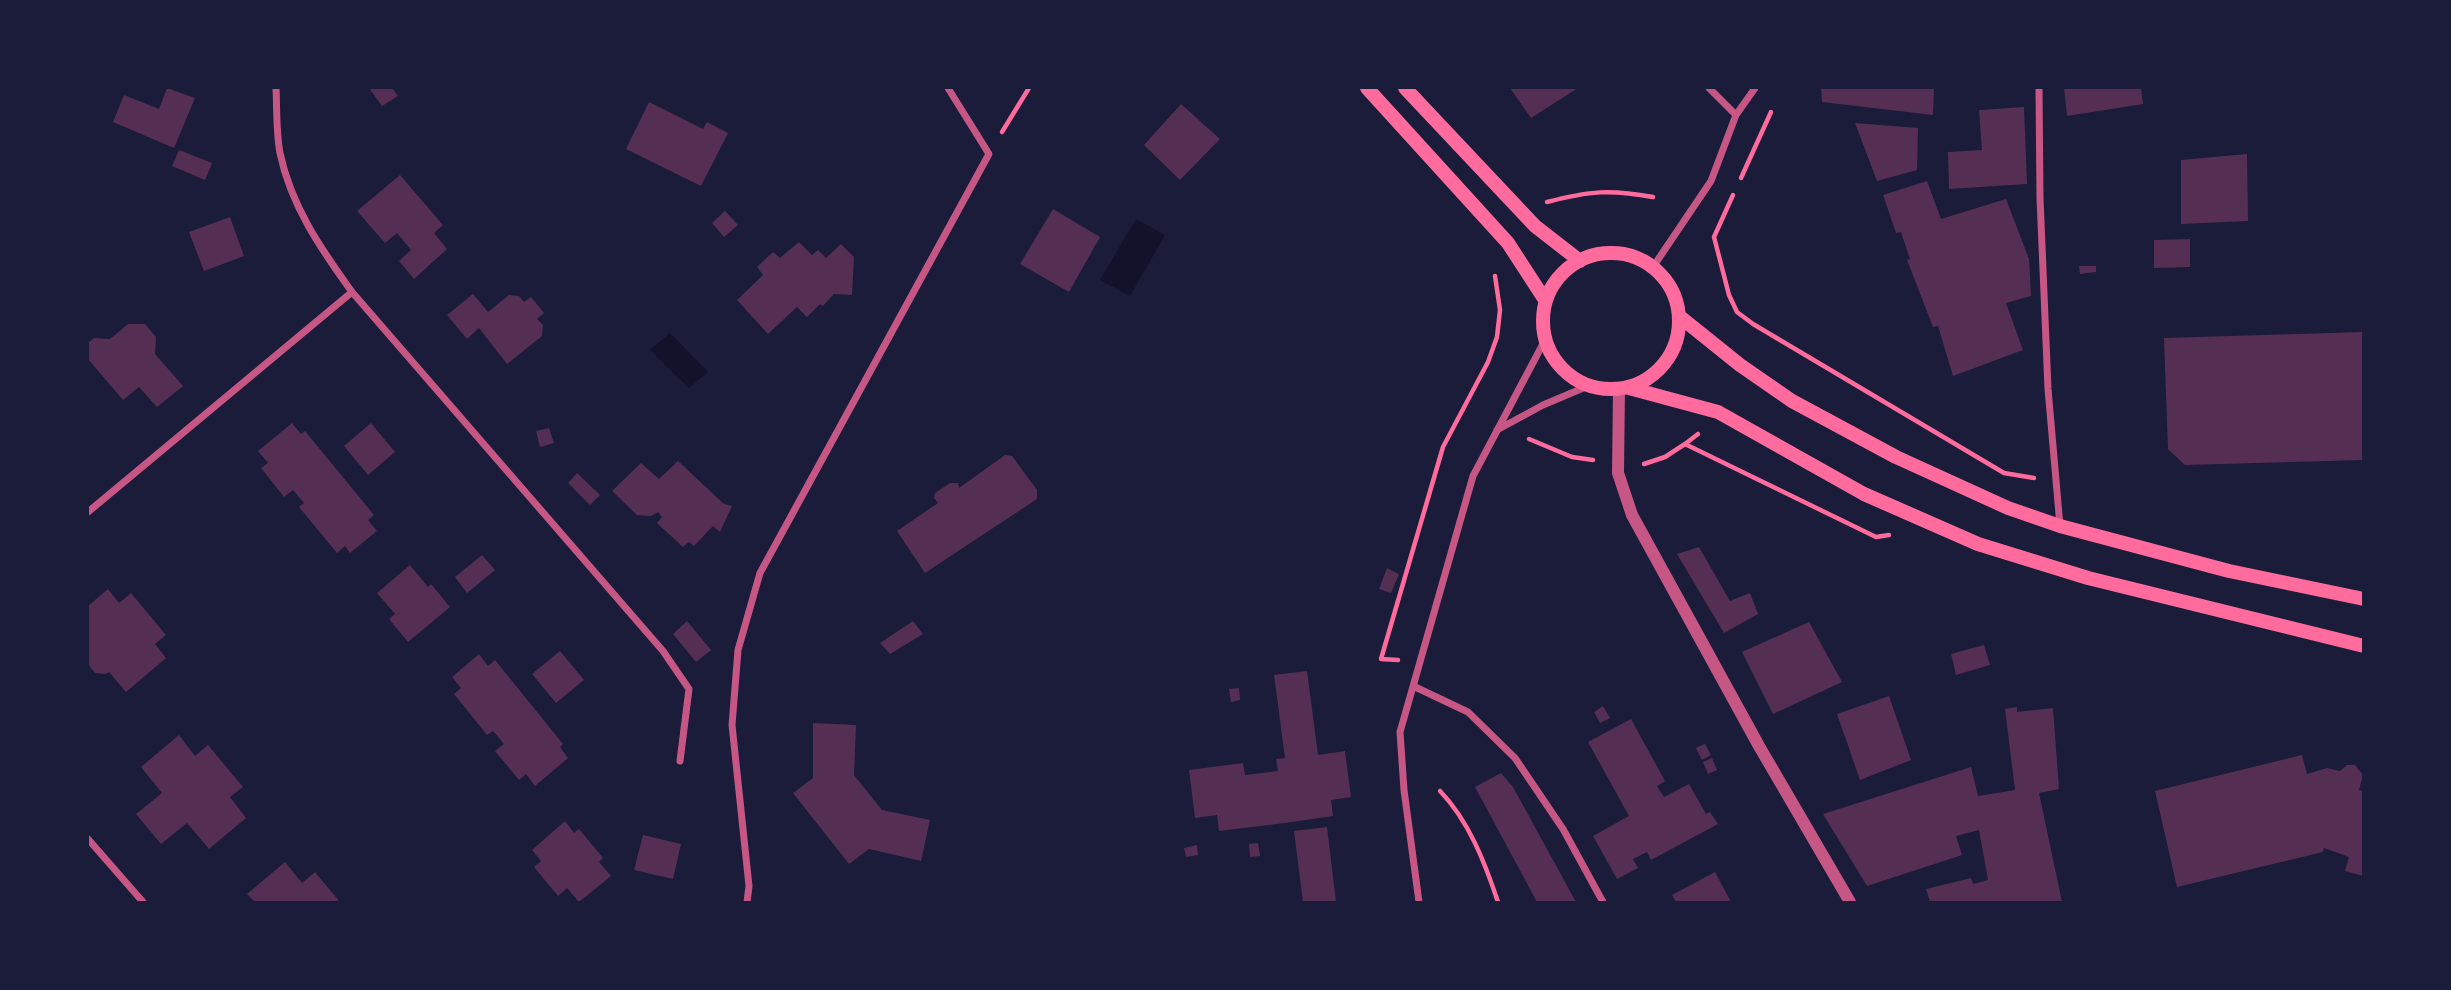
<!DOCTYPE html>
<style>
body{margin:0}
#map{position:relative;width:2451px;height:990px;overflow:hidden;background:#1b1b3a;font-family:"DM Sans",sans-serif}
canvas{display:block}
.frame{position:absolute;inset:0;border:89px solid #1b1b3a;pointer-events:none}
</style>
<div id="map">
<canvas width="2451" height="990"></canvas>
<div class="frame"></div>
</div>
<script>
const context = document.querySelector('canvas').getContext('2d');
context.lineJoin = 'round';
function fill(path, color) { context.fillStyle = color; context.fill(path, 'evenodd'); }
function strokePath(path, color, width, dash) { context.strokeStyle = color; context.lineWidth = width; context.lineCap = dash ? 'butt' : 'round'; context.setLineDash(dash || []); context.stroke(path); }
const water = new Path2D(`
 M1136 219 1165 235 1130 296 1100 280Z
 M670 333 708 372 689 388 650 350Z`);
const building = new Path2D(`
 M167 88 195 98 174 148 113 122 124 95 159 109Z
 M369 88H392L398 96 382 106Z
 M1510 88H1578L1531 118Z
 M1821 88H1934L1933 115 1822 102Z
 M2064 88H2141L2143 104 2067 116Z
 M649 102 703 129 707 122 728 133 701 186 626 149Z
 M1181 104 1220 139 1180 180 1144 145Z
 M2024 107 2027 184 1949 189 1948 152 1982 150 1979 110Z
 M1855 123 1918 128 1917 170 1877 181Z
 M179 150 212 163 205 180 172 166Z
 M2247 154 2248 221 2181 224V160Z
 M400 175 443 225 434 233 447 249 414 279 399 261 411 250 397 233 385 243 357 211Z
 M1927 181 1941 219 2006 199 2029 259 2031 296 2006 303 2023 350 1953 376 1938 326 1933 327 1907 260 1910 259 1901 232 1896 233 1883 195Z
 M1053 209 1100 237 1069 292 1020 264Z
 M725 211 738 225 724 237 712 223Z
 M230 217 244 256 204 271 189 232Z
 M2190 239V267L2154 268V240Z
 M799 242 812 255 818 250 826 258 841 244 854 257 852 295 834 294 823 306 820 304 807 317 797 307 768 334 737 300 763 275 757 267 773 252 780 258Z
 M2079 266H2096V272L2080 274Z
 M473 294 488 312 509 295 519 296 524 302 531 297 544 313 537 319 543 325 542 336 507 364 479 328 467 339 447 315Z
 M128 324H145L156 337 155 354 183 386 157 407 139 387 123 400 88 359V343L94 338 110 339Z
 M2363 332V460L2185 465 2168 449 2164 338Z
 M292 423 301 434 305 431 374 515 368 520 377 531 350 553 345 546 337 553 299 507 304 503 293 490 284 497 261 468 268 463 258 451Z
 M371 423 395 452 368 475 344 446Z
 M549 428 554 443 540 447 536 431Z
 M1005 455 1012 456 1037 490V499L925 573 897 531 938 503 934 498 935 493 950 483H958L959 488Z
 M678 461 724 504 732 506 720 532 713 526 694 546 689 542 683 547 657 523 662 517 658 512 651 516 637 515 612 491 641 463 659 479Z
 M577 473 600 495 590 505 568 483Z
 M1699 547 1730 601 1750 593 1758 614 1724 633 1677 554Z
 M482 555 495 570 467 593 455 577Z
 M410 565 428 587 431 584 450 607 408 642 389 619 395 614 377 593Z
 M1387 568 1399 574 1391 593 1379 589Z
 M108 589 119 603 131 593 166 635 155 644 166 658 126 692 109 672 106 674 95 673 88 664V606Z
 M687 621 711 650 696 662 673 634Z
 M913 621 923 634 890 654 880 643Z
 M1809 622 1842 682 1773 714 1742 652Z
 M1984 645 1990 665 1956 675 1951 654Z
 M560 651 584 680 556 703 532 674Z
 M479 654 488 666 495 660 563 744 560 747 568 758 535 786 526 774 519 780 495 751 504 744 493 731 487 735 454 694 461 688 452 677Z
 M1307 671 1318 755 1345 751 1351 797 1331 800 1333 816 1285 823 1219 831 1217 815 1195 818 1189 770 1243 763 1245 775 1278 771 1276 759 1285 758 1274 675Z
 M1239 688 1240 700 1231 702 1229 689Z
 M1889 696 1911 760 1860 780 1837 714Z
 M1603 706 1610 718 1600 723 1594 712Z
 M2017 707V712L2053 708 2059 789 2039 793 2062 902H1930L1926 889 1971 878 1973 884 1988 880 1979 830 1956 836 1962 855 1867 886 1823 814 1971 767 1978 796 2015 790 2005 709Z
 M1631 719 1665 781 1657 786 1664 797 1689 784 1706 814 1710 812 1718 824 1651 860 1647 852 1633 859 1638 868 1617 879 1593 836 1629 816 1588 742Z
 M813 723 856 725 854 775 882 810 930 820 921 861 869 849 849 864 793 793 813 778Z
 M179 735 195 756 208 745 243 787 230 797 246 818 209 849 187 823 161 844 136 814 162 793 141 767Z
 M1705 744 1711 755 1702 760 1696 748Z
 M2302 755 2307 774 2327 768 2340 771 2347 765H2355L2363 775 2359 790 2363 791V876L2345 871 2349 857 2324 848 2323 852 2177 887 2155 791Z
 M1712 758 1717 770 1708 774 1703 762Z
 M1501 773 1513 787 1576 902H1537L1475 787Z
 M565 821 574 833 579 829 603 858 599 862 611 876 579 902 567 888 558 896 534 867 541 861 532 850Z
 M1327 827 1336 902H1303L1294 831Z
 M643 835 681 844 673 879 634 870Z
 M1258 843 1260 856 1250 857 1249 844Z
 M1197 845 1198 855 1186 857 1184 848Z
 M285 862 302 883 315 872 340 902H255L247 894Z
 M1715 872 1731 902H1676L1672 895Z`);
const path = new Path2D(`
 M1002 132 1029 88
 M1741 178 1771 112
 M1733 195 1714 237 1729 295 1737 312 1753 324 2004 473 2034 478
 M1547 202C1590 191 1609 189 1653 197
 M1529 439 1572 457 1593 460
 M1685 444 1698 434
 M1644 464 1665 457 1685 444 1876 537 1889 535
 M1398 660 1381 659 1443 447 1488 362 1497 337 1500 310 1495 276
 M1440 791C1469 821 1485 863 1498 902`);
const minor = new Path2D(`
 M276 88C277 109 276 132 280 153 291 206 321 249 352 292L663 651 689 689 680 761
 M1709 88 1736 115
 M2039 88 2040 198 2048 389 2060 526
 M1653 267 1711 181 1736 115 1755 88
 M1497 430 1543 405 1588 386
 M88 512 352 292
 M1413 686 1468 712 1515 758 1563 829 1603 902
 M88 839 143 902
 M747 902 749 886 732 725 738 650 760 573 989 154 948 88
 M1419 902 1404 790 1400 732 1473 476 1545 340`);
const tertiary = new Path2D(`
 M1619 389 1618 473 1632 515 1759 746 1850 902`);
const secondary = new Path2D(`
 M1367 88 1508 243 1545 300
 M1405 88 1535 226 1580 261
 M1543 321a68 68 0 1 1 136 0a68 68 0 1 1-136 0Z
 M1679 316 1740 365 1792 401 1896 457 2008 508 2060 526 2229 571 2364 599
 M1629 388 1718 412 1864 494 1978 544 2088 578 2364 646`);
fill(water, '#12122b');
fill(building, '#542f53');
strokePath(path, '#ff6b9d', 4.5);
strokePath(minor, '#c65784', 7);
strokePath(tertiary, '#c65784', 12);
strokePath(secondary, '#ff6b9d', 14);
</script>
